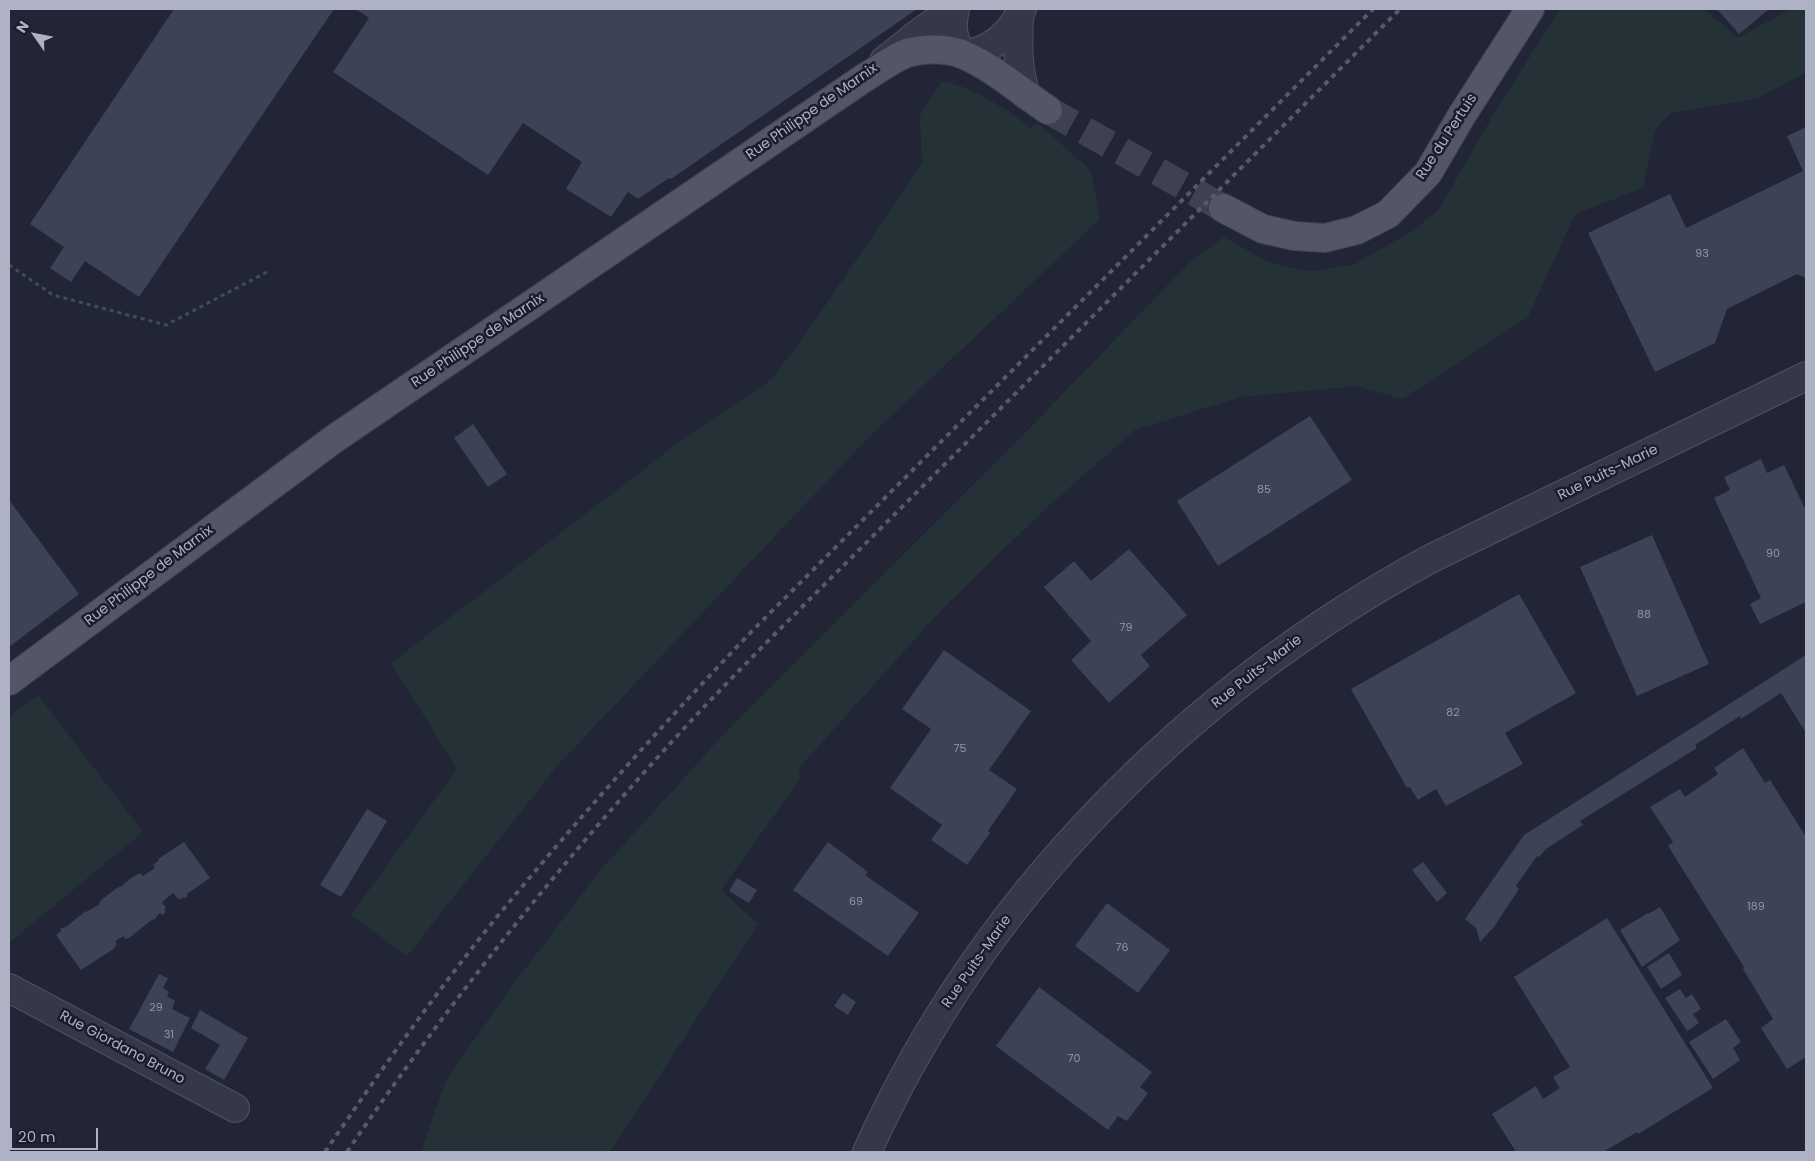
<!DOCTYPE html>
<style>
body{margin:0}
#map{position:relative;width:1815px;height:1161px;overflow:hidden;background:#212536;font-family:Poppins,sans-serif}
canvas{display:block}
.frame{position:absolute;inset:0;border:10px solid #afb2c4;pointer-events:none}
.north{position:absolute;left:10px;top:10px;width:50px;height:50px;-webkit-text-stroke:4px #1a1d2b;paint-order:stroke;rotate:303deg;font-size:14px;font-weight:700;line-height:20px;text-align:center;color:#afb2c4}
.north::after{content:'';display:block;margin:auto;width:18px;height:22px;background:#afb2c4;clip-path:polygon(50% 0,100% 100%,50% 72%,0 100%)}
.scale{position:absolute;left:10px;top:1128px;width:88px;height:22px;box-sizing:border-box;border:2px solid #afb2c4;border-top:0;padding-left:6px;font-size:15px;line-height:18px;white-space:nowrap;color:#afb2c4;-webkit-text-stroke:4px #1a1d2b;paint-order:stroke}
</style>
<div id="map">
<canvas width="1815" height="1161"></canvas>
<div class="frame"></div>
<div class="north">N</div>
<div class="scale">20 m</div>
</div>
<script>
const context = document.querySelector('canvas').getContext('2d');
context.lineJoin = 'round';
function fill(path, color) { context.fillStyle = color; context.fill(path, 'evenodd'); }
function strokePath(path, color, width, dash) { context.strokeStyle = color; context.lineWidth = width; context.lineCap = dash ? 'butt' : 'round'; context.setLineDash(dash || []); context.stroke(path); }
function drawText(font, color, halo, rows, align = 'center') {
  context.font = font + ' Poppins,sans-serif'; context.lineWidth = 5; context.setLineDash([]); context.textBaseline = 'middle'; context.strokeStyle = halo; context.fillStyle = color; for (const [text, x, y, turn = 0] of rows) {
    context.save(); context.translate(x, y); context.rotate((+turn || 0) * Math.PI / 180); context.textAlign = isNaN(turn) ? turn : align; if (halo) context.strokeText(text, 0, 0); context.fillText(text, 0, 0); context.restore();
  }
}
const green = new Path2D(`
 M1560 9H1704L1738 38 1790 9H1806V72L1759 98 1671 113 1655 130 1643 188 1575 214 1528 317 1402 399 1357 386 1241 397 1135 430 1043 511 943 608 799 768 800 779 721 890 758 924 610 1152H421L446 1080 512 986 599 872 732 725 1022 436 1188 264 1224 237 1266 261 1285 267 1311 271 1353 265 1416 229 1439 209 1495 112Z
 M941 82C968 83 1009 111 1031 128L1037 122 1091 171 1100 219 870 436 557 766 407 956 351 915 457 769 391 663 682 440 772 379 812 325 922 163 920 115Z
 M38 695 143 832 9 943V717Z`);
const building = new Path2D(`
 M174 9H334L139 297 85 261 71 282 50 268 64 247 30 224Z
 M356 9H917L671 179 669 178 638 199 628 192 611 217 566 189 582 162 523 123 488 175 333 72 369 18Z
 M1717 9H1769L1739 34Z
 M1806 127V278L1797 274 1727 309 1715 343 1655 372 1588 233 1670 194 1686 228 1803 171 1787 136Z
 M1310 416 1352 480 1218 566 1177 501Z
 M473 424 507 474 488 487 454 438Z
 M1761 459 1767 473 1784 465 1806 511V602L1760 624 1750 604 1761 598 1714 498 1730 490 1724 477Z
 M9 500 79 594 9 647Z
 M1652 535 1709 664 1637 696 1580 567Z
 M1129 549 1187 615 1141 655 1150 666 1109 703 1071 660 1091 641 1044 587 1074 561 1091 581Z
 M1519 594 1576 693 1505 733 1523 764 1446 806 1436 789 1418 800 1410 787 1407 788 1351 689Z
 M944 650 1031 711 989 770 1017 789 988 831 990 833 967 865 931 840 942 825 890 788 931 729 902 709Z
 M1806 655V733L1781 693 1741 719 1740 716 1695 745 1697 748 1580 821 1583 825 1546 849 1539 857 1537 856 1516 886 1519 889 1494 927 1480 942 1476 928 1465 919 1524 835Z
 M1743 748 1765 783 1770 780 1806 837V1057L1787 1069 1761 1028 1773 1019 1743 969 1744 967 1668 846 1673 842 1650 807 1680 789 1685 797 1718 774 1714 768Z
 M367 809 387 821 341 897 320 885Z
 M184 842 210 878 187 894 188 896 185 898 184 897 179 900 173 893 162 902 166 908 164 910 166 912 162 915 160 913 154 920 153 919 129 938 125 939 124 936 117 940 115 942 117 944 114 947 115 948 81 970 56 935 61 931 60 929 67 926 86 911V912L100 904 99 903 101 900 117 888 122 886 131 878 140 873 143 876 155 868 153 865 159 860 158 859Z
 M828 842 868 872 865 875 919 913 888 956 793 890Z
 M1423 862 1447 893 1437 902 1412 870Z
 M737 878 757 890 749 903 729 891Z
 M1107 903 1170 950 1138 993 1075 946Z
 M1660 907 1680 940 1642 967 1620 930 1648 913V914Z
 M1607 918 1713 1088 1638 1134 1637 1132 1603 1152H1516L1492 1114 1536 1086 1543 1099 1560 1088 1553 1077 1570 1067 1514 977Z
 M1669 953 1682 975 1661 989 1647 967Z
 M159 974 168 978 163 988 169 992 167 996 175 1001 172 1009 190 1018 173 1052 129 1029Z
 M1039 987 1152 1072 1140 1087 1148 1093 1127 1121 1118 1116 1108 1130 996 1046Z
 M1680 989 1686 998 1692 994 1701 1009 1693 1014 1699 1023 1687 1031 1665 998Z
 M843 993 856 1002 848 1015 834 1006Z
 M200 1010 248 1038 224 1080 205 1069 220 1045 191 1028Z
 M1726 1019 1741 1042 1733 1048 1740 1060 1713 1079 1689 1042Z`);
const majorTunnel = new Path2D(`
 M1048 110 1223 208`);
const path = new Path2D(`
 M9 265 53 295 166 325 267 272`);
const minor = new Path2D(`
 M955 9C951 26 952 40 963 54 990 53 1012 32 1022 9
 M1019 16C1018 43 1017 69 1026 95
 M884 61 919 33 953 9
 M9 988 235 1108
 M867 1152C981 898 1187 691 1430 559L1806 376`);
const major = new Path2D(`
 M1223 208 1263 229 1294 236 1325 238 1357 230 1388 214 1428 173 1462 115 1530 9
 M9 681 334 439 864 78C878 70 893 58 907 53 924 48 949 48 964 55 994 68 1021 92 1048 110`);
const rail = new Path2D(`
 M325 1152C381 1070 438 989 501 912 581 815 665 722 752 631L1373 9
 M347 1152C447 1005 558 866 678 735 706 704 735 675 764 645L1400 9`);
const numberNames = [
 ["93",1702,254],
 ["85",1264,490],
 ["90",1773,554],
 ["88",1644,615],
 ["79",1126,628],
 ["82",1453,713],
 ["75",960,749],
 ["69",856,902],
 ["189",1756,907],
 ["76",1122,948],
 ["29",156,1008],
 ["31",169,1035],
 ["70",1074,1059]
];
const streetNames = [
 ["Rue Philippe de Marnix",812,112,-35],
 ["Rue du Pertuis",1447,137,-57],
 ["Rue Philippe de Marnix",478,341,-34],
 ["Rue Puits-Marie",1608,473,-26],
 ["Rue Philippe de Marnix",149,576,-37],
 ["Rue Puits-Marie",1257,672,-38],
 ["Rue Puits-Marie",977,962,-55],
 ["Rue Giordano Bruno",122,1048,28]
];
fill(green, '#243238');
fill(building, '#3d4257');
strokePath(majorTunnel, '#3d4152', 28, [28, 14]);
strokePath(minor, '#4f5262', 30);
strokePath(major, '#3e4151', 30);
strokePath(path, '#404d55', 3, [4, 4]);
strokePath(minor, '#343847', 28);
strokePath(major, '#525667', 28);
strokePath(rail, '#565a6e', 4, [5, 5]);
drawText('11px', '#9296a9', null, numberNames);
drawText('14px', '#afb2c4', '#1a1d2b', streetNames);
</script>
